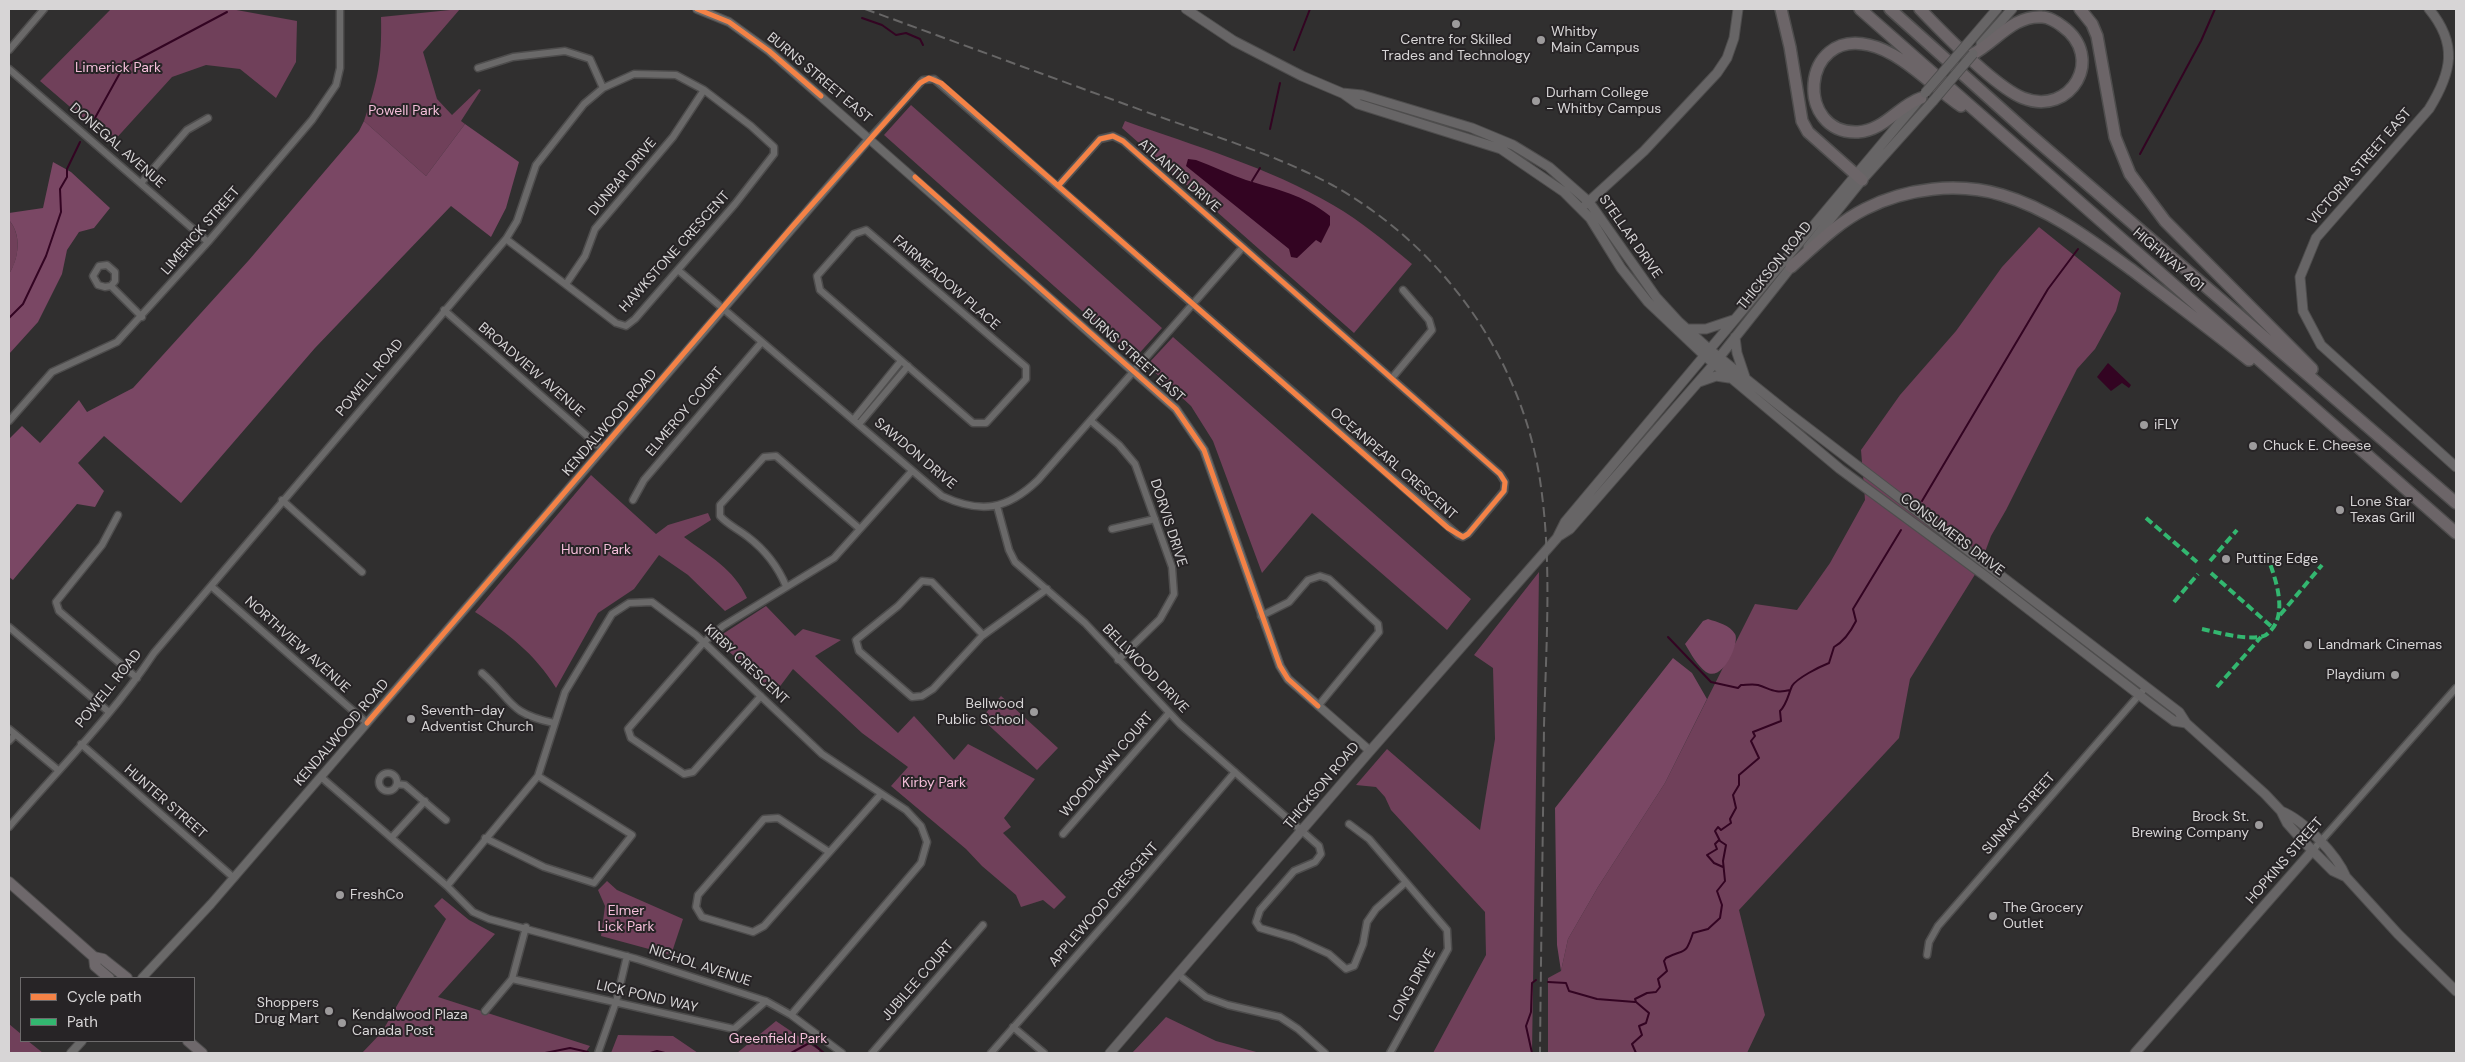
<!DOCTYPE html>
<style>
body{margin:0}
#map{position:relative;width:2465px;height:1062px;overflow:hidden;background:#302f2f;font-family:"DM Sans",sans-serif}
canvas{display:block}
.frame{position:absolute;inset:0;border:10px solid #d7d5d6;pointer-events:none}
.legend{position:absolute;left:20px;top:977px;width:175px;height:65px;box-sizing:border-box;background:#272426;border:1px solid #6d6b6c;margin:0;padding:6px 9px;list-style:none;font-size:15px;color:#d7d5d6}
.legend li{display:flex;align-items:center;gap:10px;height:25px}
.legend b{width:25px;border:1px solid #6d6b6c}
</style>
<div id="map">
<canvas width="2465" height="1062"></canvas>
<div class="frame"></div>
<ul class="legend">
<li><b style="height:6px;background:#f48246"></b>Cycle path</li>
<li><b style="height:6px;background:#33b770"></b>Path</li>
</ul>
</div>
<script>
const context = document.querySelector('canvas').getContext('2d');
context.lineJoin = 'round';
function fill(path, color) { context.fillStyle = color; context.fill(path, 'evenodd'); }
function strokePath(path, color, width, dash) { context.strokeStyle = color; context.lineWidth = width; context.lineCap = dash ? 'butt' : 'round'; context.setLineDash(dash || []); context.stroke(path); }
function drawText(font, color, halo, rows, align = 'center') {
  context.font = font + ' "DM Sans",sans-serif'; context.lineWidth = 4; context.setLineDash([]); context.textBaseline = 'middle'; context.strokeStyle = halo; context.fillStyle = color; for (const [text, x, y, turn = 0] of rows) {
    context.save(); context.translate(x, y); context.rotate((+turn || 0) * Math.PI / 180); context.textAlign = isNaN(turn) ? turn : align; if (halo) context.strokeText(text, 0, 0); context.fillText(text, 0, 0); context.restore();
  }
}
const green = new Path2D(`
 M111 9H231L297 21 296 62 276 98 240 69 206 65 172 77 112 143 40 81Z
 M460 9 423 52 437 99 452 115 479 89 481 90 461 121 465 124 426 176 364 121C378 81 382 60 381 17Z
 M911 105 1162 328 1135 358 884 135Z
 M1125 121C1195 146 1268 167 1333 205 1361 221 1387 243 1412 264L1354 333 1122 128Z
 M9 220C22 235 19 259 9 274Z
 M2039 227 2121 293 2116 311 2095 349 2077 369 2006 510 1991 536 1979 568 1910 679 1899 738 1739 910 1765 1015 1747 1053H1548V978L1561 971 1568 939 1598 887 1665 783 1755 604 1797 610 1830 563 1865 500 1861 450 1900 395 1956 331 2002 267Z
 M1173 337 1471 599 1447 630 1312 513 1262 573 1213 441 1191 406 1147 365Z
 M591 475 656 534 668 525 708 513 711 520 684 537C709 556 734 569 747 598L725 611 688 575 659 555 634 589 598 613 556 688C534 653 509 634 475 612Z
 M1539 572 1532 1053H1433L1486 955 1485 912 1391 810 1385 797 1376 787 1356 785 1387 749 1480 830 1495 739 1493 668 1474 655Z
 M766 606 795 636 803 629 841 640 815 656 898 733 914 716 954 760 968 744 1035 779 1004 818 1011 827 1003 833 1066 897 1054 909 1043 900 1021 907 1016 895 982 866 966 849 891 786 908 767 862 733 793 669 775 693 715 639Z
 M1001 696 1058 748 1037 770 981 718Z
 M607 881 617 890 683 919 671 955 601 936 605 906 598 890Z
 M442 898 469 920 495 934 438 997 590 1046 585 1053H362L382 1032 446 919 434 906Z
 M1166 1017 1216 1041 1260 1053H1132Z
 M776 1021 820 1051 817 1053H737Z
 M9 1024 21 1034V1041H28L43 1053H9Z
 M618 1035 673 1036 698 1053H611Z`);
const forest = new Path2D(`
 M364 121 426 176 465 124 519 162 506 208 491 237 451 206 315 348 181 503 104 436 78 463 104 491 95 507 77 504 13 580 9 577V439L22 426 40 443 79 400 87 412 133 388 249 260 359 131Z
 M53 162 71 172 110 208 94 228 79 232 67 250 62 274 38 322 9 354V274C19 258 22 235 9 220V213L43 208Z
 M1708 619C1717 622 1730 625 1735 634 1740 642 1723 683 1706 672 1697 665 1691 654 1685 644L1703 621Z
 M1673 658 1692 673 1707 699 1665 783 1598 887 1568 939 1561 971 1557 945 1555 808Z`);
const water = new Path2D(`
 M1188 159 1196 160C1212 166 1229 174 1246 180 1278 190 1302 194 1330 216V225L1321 243 1316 240 1297 258 1291 257 1289 249 1186 166Z
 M2108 363 2131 385 2129 388 2122 383 2111 391 2097 377Z`);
const stream = new Path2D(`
 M862 18 882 25 896 35 906 33 920 39 923 45
 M1294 50 1310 9
 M90 127 121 71 131 63 227 12
 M1270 129 1280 83
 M2140 154 2201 41 2215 9
 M1252 181 1260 168
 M9 318 23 304 46 256 61 212 60 189 67 177V169L80 142
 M1922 501 2048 289 2078 249
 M1668 637 1711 682 1738 688 1741 685C1746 685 1753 684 1758 685 1771 689 1775 694 1790 690
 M1719 840 1715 844 1717 849 1707 855 1714 863 1723 867
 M1548 982 1566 983 1569 991 1597 999 1635 1002
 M545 1053 570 1048 588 1052
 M650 1053 657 1051 665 1053
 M791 1053 811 1042 824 1053
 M1532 1053 1526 1026 1531 1012 1532 983 1536 980
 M1636 1053 1632 1044 1642 1035 1639 1026 1646 1023 1649 1013 1636 1002 1635 999 1647 993 1656 992 1660 987 1658 979 1667 971 1664 961 1666 958C1685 948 1685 957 1693 933L1708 929 1720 918 1722 905 1717 891 1725 881 1723 861 1726 845 1720 841 1715 831 1718 827 1721 830 1731 823 1730 819 1736 808 1733 795 1739 785V775L1759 758 1751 741 1755 736 1753 732 1781 721 1780 711C1787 704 1788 695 1792 686 1797 678 1819 667 1829 663L1834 647C1843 642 1851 631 1856 621L1853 609 1901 530`);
const minor = new Path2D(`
 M9 50 44 9
 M478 68 513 57 565 51 590 59 603 88
 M9 69 208 242
 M870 138 923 80 934 79 1458 535 1463 537 1468 534 1504 491 1505 482 1500 474 1123 141 1113 136 1100 139 1058 186
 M141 183 187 130 208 118
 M866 230 1026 367V379L986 423H973L820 290 817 276 854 234Z
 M678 270 942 496C981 514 1007 510 1038 480L1243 247
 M566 284 585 256 595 229 673 137 704 90
 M111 286 115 281V272L107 265 99 266 93 276 98 285 105 287 111 286 142 317
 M444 310 602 449
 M1392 378 1432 330 1429 320 1403 290
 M854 419 901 361
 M9 421 52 372 117 342 208 242 312 120 336 85 340 68V9
 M1091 421 1119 445 1135 464 1172 567 1174 594 1160 619 1118 660
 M859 424 908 366
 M282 500 362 572
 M633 500 644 480 761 343
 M997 506 1009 550 1015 562 1085 623 1180 724 1319 846 1321 854 1315 862 1294 871 1260 910 1256 922 1260 928 1294 938 1329 954 1346 969 1354 966 1363 944 1367 922 1376 909 1406 882
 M118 515 102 545 56 602 59 611 137 678
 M1112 529 1155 519
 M211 586 367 723
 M786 586C778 567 765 550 748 537 738 529 728 525 720 516V505L764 457 776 456 860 529
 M1261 616 1289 602 1308 580 1320 576 1329 579 1378 624 1379 632 1318 706
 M9 627 109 712
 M983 635 932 582 922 581 898 606 856 640 859 651 912 697 922 696 933 689 982 636 1047 589
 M482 673C513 700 507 713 554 723
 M761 696 693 772 684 774 631 738 628 729 704 642 723 626 834 558 912 471
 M9 729 58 770
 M9 741 15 735
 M81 744 234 878
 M379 782a9 9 0 1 1 18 0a9 9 0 1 1-18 0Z
 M321 777 447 886 473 912 489 919 637 959 766 1001 791 1015 842 1053
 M397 784 405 785 446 820
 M1349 824 1369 839 1447 930 1448 949 1390 1053
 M9 827C58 770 112 716 154 653L506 239 517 221 536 165 584 104 603 88 634 74 676 75 704 90 751 126 774 147V154L735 204 635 319 626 326 616 323 506 239
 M1063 834 1169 713
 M392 837 425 801
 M485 838 544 867 594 883 632 835 538 776
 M2313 850 2456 688
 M829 852 778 818 764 819 698 895 696 907 702 917 753 932 764 926 881 794
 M447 886 538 776 565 692 612 614 629 603 652 602 696 635 822 754 906 810 921 826 927 842 921 863 791 1015
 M1927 955 1929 942 1938 926 2146 687
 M1179 975 1206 997 1228 1005 1280 1017 1298 1029 1325 1053
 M512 979 734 1029 766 1001
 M485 1011 512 979 526 927
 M1013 1027 1044 1053
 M598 1053 616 1002 627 956
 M872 1053 983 925
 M991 1053 1129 896 1235 772`);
const tertiary = new Path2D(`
 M697 9 729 22 769 51 1176 409 1204 450 1280 666 1288 679 1370 751
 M142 978 211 904 312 787 870 138
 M71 1053 82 1041`);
const secondary = new Path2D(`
 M1186 9 1234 41 1302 76 1342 93 1362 95 1472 128 1513 145 1549 167 1589 202 1656 297 1678 321 1710 350 1786 411 2179 712 2186 723 2265 794 2281 811 2287 823 2303 841 2333 871 2346 877 2398 934 2456 991
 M2429 9C2458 44 2452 72 2429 109L2316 238 2300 277 2303 311 2321 345 2456 467
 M1967 44 1997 9
 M1981 44 2012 9
 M1344 94 1358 104 1501 149 1564 192 1590 218 1621 268 1648 302 1705 356 1840 469 1984 575 2151 704 2174 721 2186 723
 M1586 204 1644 151 1717 73 1727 58 1734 38 1738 9
 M1808 247 1862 180 1933 101
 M1688 329H1706L1733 320
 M1735 337 1737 353 1745 377
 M1699 382 1716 376 1729 378
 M1559 536 1570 529 1714 364 1795 262
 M2281 811C2304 820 2337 855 2346 877
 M1110 1053 1370 751 1557 538 1565 522 1918 101
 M2135 1053 2313 850`);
const primary = new Path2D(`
 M9 882 94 957 103 959 127 978
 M94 957 95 966 109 978
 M188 1041 202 1053`);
const motorway = new Path2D(`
 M1781 9 1790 47 1802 121 1808 132 1862 180
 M1860 9 2456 533
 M1890 9 2027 132 2456 503
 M1920 9C1942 32 1995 87 2023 98 2071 117 2106 57 2062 26 2057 22 2048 17 2042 17 2013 15 1996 42 1973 54
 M2080 9 2092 24 2097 36 2115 137 2130 174 2165 221 2312 369
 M1921 98C1898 106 1885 130 1858 132 1795 135 1800 29 1869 45 1902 52 1934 88 1961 106
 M1791 267C1815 246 1837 223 1865 209 1906 188 1958 182 2002 195 2050 209 2092 241 2132 270 2171 300 2210 329 2249 360`);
const rail = new Path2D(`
 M865 9C961 44 1056 79 1152 114 1213 136 1277 155 1334 186 1444 248 1524 361 1541 487 1552 565 1546 647 1544 726 1543 835 1541 944 1540 1053`);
const secondaryBridge = new Path2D(`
 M1925 93 1967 44
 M1933 101 1973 54`);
const quiet = new Path2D(`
 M2146 518 2197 562
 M2210 561 2237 530
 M2211 573 2273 628
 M2174 602 2198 574
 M2280 615 2322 565
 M2202 629C2220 633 2240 639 2259 637 2265 637 2268 634 2272 629 2288 610 2274 574 2266 553
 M2217 687 2261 637`);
const cycleway = new Path2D(`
 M697 9 729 22 769 51 821 96
 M915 177 1176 409 1204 450 1280 666 1288 679 1318 706
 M367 723 792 227 920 83 929 78 941 83 1448 528 1463 537 1468 534 1504 491 1505 482 1500 474 1123 141 1113 136 1100 139 1058 186`);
const markers = [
 [1456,24,5,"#9d9b9c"],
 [1541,40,5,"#9d9b9c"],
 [1536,101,5,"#9d9b9c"],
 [2144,425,5,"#9d9b9c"],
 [2253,446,5,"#9d9b9c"],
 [2340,510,5,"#9d9b9c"],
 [2226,559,5,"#9d9b9c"],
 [2308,645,5,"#9d9b9c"],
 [2395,675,5,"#9d9b9c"],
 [1034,712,5,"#9d9b9c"],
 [411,719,5,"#9d9b9c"],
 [2259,825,5,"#9d9b9c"],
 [340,895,5,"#9d9b9c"],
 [1993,916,5,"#9d9b9c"],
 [329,1011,5,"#9d9b9c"],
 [342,1023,5,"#9d9b9c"]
];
const poiNames = [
 ["Whitby",1551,32],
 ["Main Campus",1551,48],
 ["Centre for Skilled",1456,40,"center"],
 ["Trades and Technology",1456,56,"center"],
 ["Durham College",1546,93],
 ["- Whitby Campus",1546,109],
 ["iFLY",2154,425],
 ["Chuck E. Cheese",2263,446],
 ["Lone Star",2350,502],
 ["Texas Grill",2350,518],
 ["Putting Edge",2236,559],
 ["Landmark Cinemas",2318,645],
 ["Playdium",2385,675,"right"],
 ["Bellwood",1024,704,"right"],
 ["Public School",1024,720,"right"],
 ["Seventh-day",421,711],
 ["Adventist Church",421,727],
 ["Brock St.",2249,817,"right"],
 ["Brewing Company",2249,833,"right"],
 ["FreshCo",350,895],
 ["The Grocery",2003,908],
 ["Outlet",2003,924],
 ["Shoppers",319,1003,"right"],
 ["Drug Mart",319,1019,"right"],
 ["Kendalwood Plaza",352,1015],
 ["Canada Post",352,1031]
];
const parkNames = [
 ["Limerick Park",118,68],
 ["Powell Park",404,111],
 ["Huron Park",596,550],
 ["Kirby Park",934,783],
 ["Elmer",626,911],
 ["Lick Park",626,927],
 ["Greenfield Park",778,1039]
];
const streetNames = [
 ["BURNS STREET EAST",819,78,40],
 ["DONEGAL AVENUE",117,146,41],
 ["VICTORIA STREET EAST",2360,167,-49],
 ["ATLANTIS DRIVE",1179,176,41],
 ["DUNBAR DRIVE",623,177,-50],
 ["LIMERICK STREET",201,231,-49],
 ["STELLAR DRIVE",1630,237,55],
 ["HAWKSTONE CRESCENT",675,252,-48],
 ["HIGHWAY 401",2168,260,41],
 ["THICKSON ROAD",1775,266,-51],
 ["FAIRMEADOW PLACE",946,283,41],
 ["BURNS STREET EAST",1133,356,42],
 ["BROADVIEW AVENUE",531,370,41],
 ["POWELL ROAD",370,378,-50],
 ["ELMEROY COURT",685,412,-50],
 ["KENDALWOOD ROAD",610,423,-49],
 ["SAWDON DRIVE",915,454,40],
 ["OCEANPEARL CRESCENT",1393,464,41],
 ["DORVIS DRIVE",1168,523,72],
 ["CONSUMERS DRIVE",1952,535,37],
 ["NORTHVIEW AVENUE",297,645,42],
 ["KIRBY CRESCENT",746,665,43],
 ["BELLWOOD DRIVE",1145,669,46],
 ["POWELL ROAD",109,689,-51],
 ["KENDALWOOD ROAD",342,733,-49],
 ["WOODLAWN COURT",1107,765,-49],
 ["THICKSON ROAD",1322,786,-50],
 ["HUNTER STREET",165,802,41],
 ["SUNRAY STREET",2019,814,-49],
 ["HOPKINS STREET",2285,861,-49],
 ["APPLEWOOD CRESCENT",1104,905,-49],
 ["NICHOL AVENUE",700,966,18],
 ["JUBILEE COURT",918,981,-49],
 ["LONG DRIVE",1413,985,-61],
 ["LICK POND WAY",647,997,13]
];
fill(green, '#70405a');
fill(forest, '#7a4764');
fill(water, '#330422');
strokePath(stream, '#330422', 2);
strokePath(minor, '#4e4d4d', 9);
strokePath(tertiary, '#4e4d4d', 10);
strokePath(secondary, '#4e4d4d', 11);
strokePath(primary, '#4e4d4d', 12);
strokePath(motorway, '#4e4d4d', 14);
strokePath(minor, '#6a6969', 6);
strokePath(tertiary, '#6a6969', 8);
strokePath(secondary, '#676566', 9);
strokePath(primary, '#6e686b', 10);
strokePath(motorway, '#6c6568', 11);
strokePath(rail, '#676666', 2, [10, 5]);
strokePath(secondaryBridge, '#4e4d4d', 11, []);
strokePath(secondaryBridge, '#676566', 9);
strokePath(quiet, '#33b770', 4, [8, 4]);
strokePath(cycleway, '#f48246', 5);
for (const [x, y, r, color] of markers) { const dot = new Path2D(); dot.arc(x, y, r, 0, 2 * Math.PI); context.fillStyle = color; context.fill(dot); strokePath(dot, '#272426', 2); }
drawText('14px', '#d7d5d6', '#272426', poiNames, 'left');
drawText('14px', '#f5bfda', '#272426', parkNames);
drawText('14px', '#d7d5d6', '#272426', streetNames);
</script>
